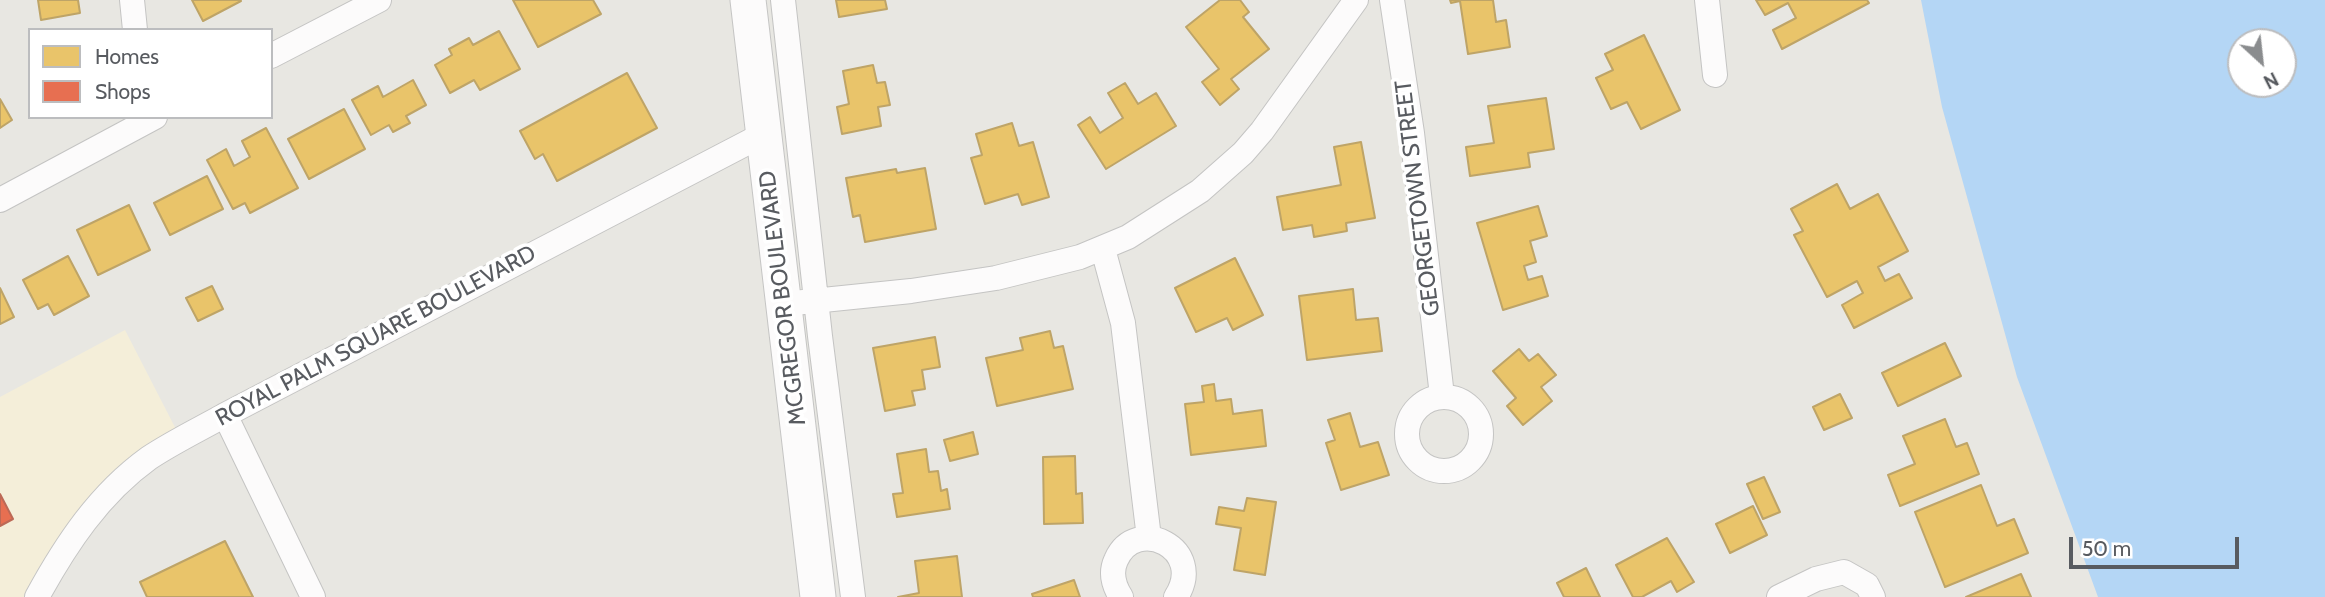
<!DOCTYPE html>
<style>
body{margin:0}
#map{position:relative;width:2325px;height:597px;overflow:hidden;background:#e8e7e2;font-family:Cabin,sans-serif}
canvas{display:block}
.legend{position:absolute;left:28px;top:28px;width:245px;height:91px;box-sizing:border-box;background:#fff;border:2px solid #bcbdbf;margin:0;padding:9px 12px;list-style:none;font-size:21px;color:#585b60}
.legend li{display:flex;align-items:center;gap:14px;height:35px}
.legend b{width:35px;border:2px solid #bcbdbf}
.north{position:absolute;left:2227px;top:28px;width:70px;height:70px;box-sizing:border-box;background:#fff;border:2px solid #bcbdbf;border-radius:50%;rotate:153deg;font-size:19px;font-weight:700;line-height:28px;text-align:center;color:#585b60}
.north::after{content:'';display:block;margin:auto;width:24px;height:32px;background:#8a8c8e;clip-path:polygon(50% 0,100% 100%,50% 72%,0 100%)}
.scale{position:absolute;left:2069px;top:537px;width:170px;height:32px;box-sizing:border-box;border:4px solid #585b60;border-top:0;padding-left:9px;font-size:21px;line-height:24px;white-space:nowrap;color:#585b60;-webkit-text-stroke:5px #fff;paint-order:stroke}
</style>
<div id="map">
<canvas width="2325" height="597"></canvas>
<ul class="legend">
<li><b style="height:19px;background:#e9c46a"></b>Homes</li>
<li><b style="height:19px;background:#e76f51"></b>Shops</li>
</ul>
<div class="north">N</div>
<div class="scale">50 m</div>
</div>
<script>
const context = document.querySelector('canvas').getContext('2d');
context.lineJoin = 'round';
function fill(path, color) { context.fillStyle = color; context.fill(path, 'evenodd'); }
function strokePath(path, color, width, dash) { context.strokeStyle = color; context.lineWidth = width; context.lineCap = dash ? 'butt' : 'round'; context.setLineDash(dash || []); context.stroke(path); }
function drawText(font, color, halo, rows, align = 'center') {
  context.font = font + ' Cabin,sans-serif'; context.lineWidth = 7; context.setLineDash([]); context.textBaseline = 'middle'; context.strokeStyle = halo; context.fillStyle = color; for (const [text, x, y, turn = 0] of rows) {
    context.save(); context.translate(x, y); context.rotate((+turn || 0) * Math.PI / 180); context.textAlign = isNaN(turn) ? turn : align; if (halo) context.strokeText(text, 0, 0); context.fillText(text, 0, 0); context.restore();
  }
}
const commercial = new Path2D(`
 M125 330 181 439 103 487 37 570 24 597H0V397Z`);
const water = new Path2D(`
 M1921 0H2325V597H2098L2017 377 1942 107ZM2241 42H2283V84H2241Z`);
const homes = new Path2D(`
 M38 0H78L80 13 41 20Z
 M192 0H240L241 1 203 21Z
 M513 0H593L601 14 538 47Z
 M836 0H885L887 9 839 17Z
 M1220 0H1240L1249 12 1243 17 1269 49 1231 79 1239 89 1220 105 1202 82 1219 69 1186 27Z
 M1450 0H1493L1496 22 1506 20 1510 47 1468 54 1460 1 1451 3Z
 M1756 0H1867L1869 3 1782 49 1773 30 1796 18 1788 3 1765 15Z
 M499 31 520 69 480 90 474 80 450 93 435 65 452 55 449 49 469 38 473 45Z
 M1644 35 1680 110 1641 129 1627 102 1611 109 1596 78 1613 70 1605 54Z
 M873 65 877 83 885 82 890 105 878 107 881 126 842 134 837 107 849 104 843 71Z
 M627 73 657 128 557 181 543 154 535 159 520 131Z
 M413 80 426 105 406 116 410 123 393 132 389 125 371 135 352 100 378 86 383 97Z
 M1125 83 1138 104 1156 93 1176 126 1106 169 1078 125 1090 117 1100 133 1123 118 1108 93Z
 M1546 98 1554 149 1528 153 1530 167 1470 176 1466 147 1494 143 1488 106Z
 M0 99 12 120 0 128Z
 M344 109 365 149 309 179 288 139Z
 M1012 123 1019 146 1033 142 1049 197 1022 205 1018 194 985 204 971 158 982 155 976 134Z
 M266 128 298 188 250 213 245 203 233 209 207 160 226 149 234 166 250 157 242 141Z
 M1361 142 1375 218 1346 223 1347 231 1314 237 1312 225 1283 230 1277 197 1341 185 1334 147Z
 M925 168 936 229 865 242 860 215 853 217 846 178 896 169 897 173Z
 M207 176 223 209 170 235 154 203Z
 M1837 184 1850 209 1878 194 1908 251 1878 267 1885 281 1899 274 1912 298 1854 328 1842 305 1863 293 1857 281 1827 297 1794 235 1803 231 1791 209Z
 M129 205 150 250 98 275 77 230Z
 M1538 206 1547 236 1530 241 1536 262 1524 266 1528 280 1542 276 1548 296 1503 310 1477 223Z
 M68 256 89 296 54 315 48 304 38 309 23 280Z
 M1235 258 1263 315 1233 330 1227 318 1196 332 1175 288Z
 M212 286 223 309 198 321 186 298Z
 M0 288 14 317 0 324Z
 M1353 289 1356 320 1378 318 1382 351 1307 360 1299 296Z
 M1050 331 1054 348 1063 346 1073 389 997 406 986 358 1023 350 1020 338Z
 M935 337 940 367 922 370 925 389 912 391 915 405 885 411 873 348Z
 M1945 343 1961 376 1898 406 1882 373Z
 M1519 349 1529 361 1538 354 1556 375 1541 387 1552 401 1523 425 1507 406 1516 398 1493 371Z
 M1214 384 1216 401 1231 399 1233 414 1262 410 1266 446 1191 455 1185 404 1204 402 1202 386Z
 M1840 394 1852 418 1824 430 1813 407Z
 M1350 413 1360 447 1378 442 1389 475 1341 490 1326 443 1335 440 1328 420Z
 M1945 419 1956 447 1967 443 1979 474 1900 506 1888 475 1915 464 1903 436Z
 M973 432 978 454 950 461 944 440Z
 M926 449 929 472 938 471 941 491 947 489 950 509 897 517 893 494 903 493 897 454Z
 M1075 456 1076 494 1082 493 1083 523 1044 524 1043 457Z
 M1764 477 1780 512 1763 519 1747 484Z
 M1981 485 1997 526 2014 519 2028 553 1945 587 1915 512Z
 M1247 498 1276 502 1265 575 1234 570 1241 528 1216 524 1219 507 1244 511Z
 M1753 506 1767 535 1730 553 1716 524Z
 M1667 538 1694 582 1677 592 1671 581 1642 597H1633L1616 565Z
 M225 541 253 597H147L140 582Z
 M957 556 962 597H898L919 593 915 561Z
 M1586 568 1600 597H1564L1557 583Z
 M2021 574 2031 597H1966Z
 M1074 580 1080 597H1033L1032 594Z`);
const shops = new Path2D(`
 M0 494 13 519 0 526Z`);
const street = new Path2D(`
 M132 0 135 30
 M783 0 820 336 853 597
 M1392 0 1412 133 1442 396
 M1707 0 1715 75
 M271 56 379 0
 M0 200 155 117
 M1103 249 1123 323 1149 538
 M784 304 911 291 996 278 1080 257 1128 237 1200 191 1243 153 1262 131 1356 0
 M1407 434a37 37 0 1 1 74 0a37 37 0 1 1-74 0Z
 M225 415 313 597
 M37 597C66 544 99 494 149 458 173 442 200 429 225 415L764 134
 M1121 597C1114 586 1110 573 1116 560 1136 514 1207 549 1176 597
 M1779 597 1816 579 1844 572 1867 585 1873 597`);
const secondary = new Path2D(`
 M748 0 818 597`);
const streetNames = [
 ["GEORGETOWN STREET",1418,198,-97],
 ["MCGREGOR BOULEVARD",783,298,-97],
 ["ROYAL PALM SQUARE BOULEVARD",376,336,-28]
];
fill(commercial, '#f4eed9');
fill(water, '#b4d6f5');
fill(homes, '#e9c46a');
strokePath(homes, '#bea467', 2);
fill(shops, '#e76f51');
strokePath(shops, '#bc6956', 2);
strokePath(street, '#c4c4c3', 26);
strokePath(secondary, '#c5c5c4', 37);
strokePath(street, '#fcfbfb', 24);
strokePath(secondary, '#fcfbfb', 35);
drawText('23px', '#585b60', '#fff', streetNames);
</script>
